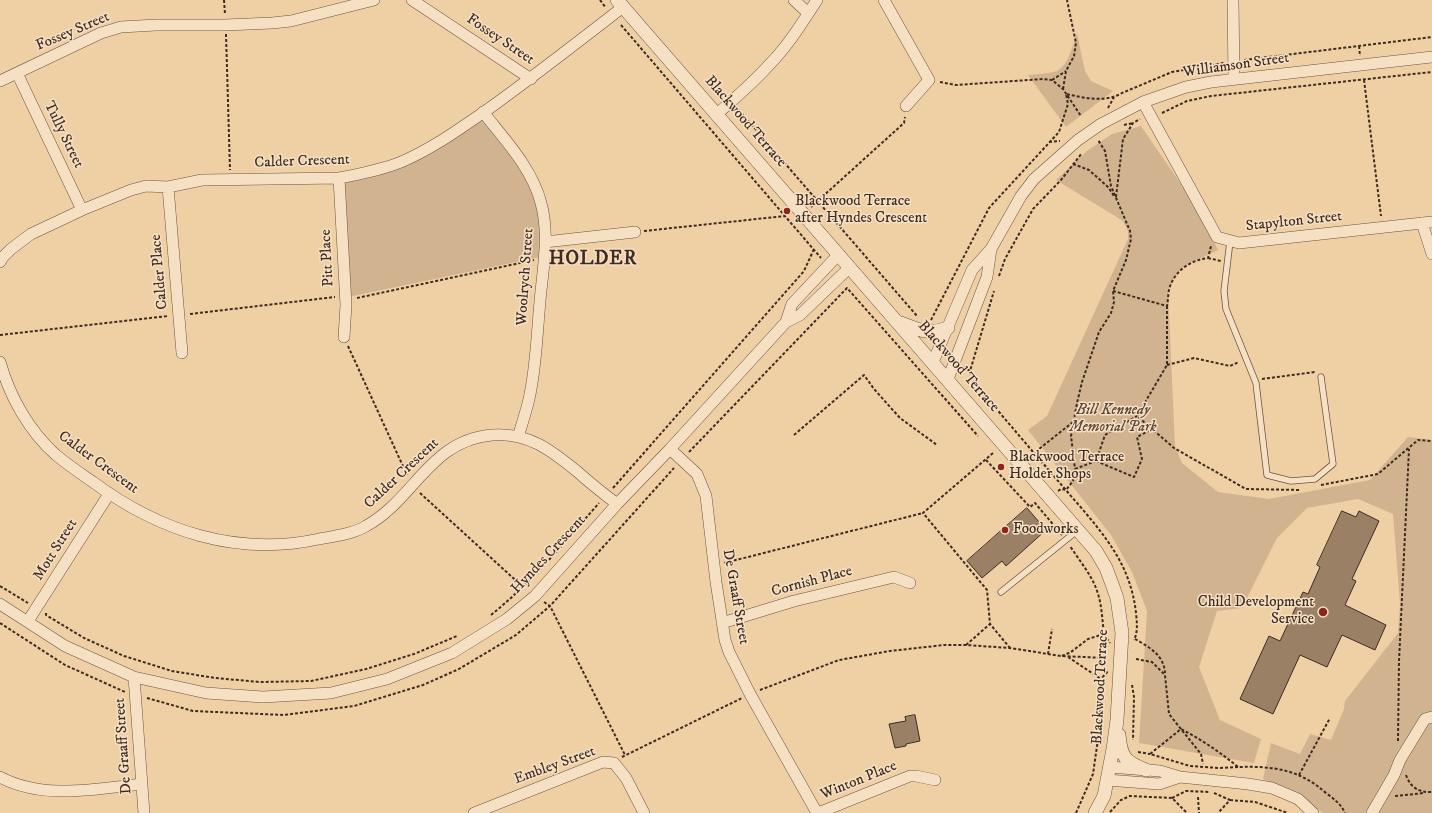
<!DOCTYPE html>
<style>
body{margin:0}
canvas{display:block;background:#efd0a5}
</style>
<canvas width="1432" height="813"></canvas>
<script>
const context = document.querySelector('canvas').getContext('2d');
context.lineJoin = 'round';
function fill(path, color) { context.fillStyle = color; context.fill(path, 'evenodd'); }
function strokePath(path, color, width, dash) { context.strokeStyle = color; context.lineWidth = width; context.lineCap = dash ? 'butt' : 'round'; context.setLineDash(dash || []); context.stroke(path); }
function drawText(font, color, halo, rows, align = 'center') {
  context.font = font + ' "IM FELL DW Pica",serif'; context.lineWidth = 3; context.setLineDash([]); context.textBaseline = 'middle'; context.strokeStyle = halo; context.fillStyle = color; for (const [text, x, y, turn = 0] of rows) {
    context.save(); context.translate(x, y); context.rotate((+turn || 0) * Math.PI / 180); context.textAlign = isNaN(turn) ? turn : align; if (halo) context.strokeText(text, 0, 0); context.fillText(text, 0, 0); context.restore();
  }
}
const green = new Path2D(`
 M1077 33 1085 71 1091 81 1113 91 1066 127 1028 75C1037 74 1048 74 1057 71 1069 65 1073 44 1077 33Z
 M483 115 540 189 545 256 348 297 341 180 411 158Z
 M1141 126 1202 215 1218 250C1193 263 1180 261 1168 290L1175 446 1182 463 1218 492 1269 499 1370 480 1408 437 1432 440V813H1323L1299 795 1263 779 1271 743 1300 754 1310 734 1331 740 1344 709 1345 701 1398 633 1400 604 1393 514 1358 499 1307 508 1277 538 1242 608 1217 611 1199 667 1220 720 1261 739 1254 763 1139 743 1147 611 1132 572 1111 535 1028 430 1047 416 1128 239V231L1123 221 1056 180 1088 150 1112 134Z`);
const building = new Path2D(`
 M1027 508 1046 530 1006 566 1002 561 982 578 967 561Z
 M1342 511 1356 517 1359 511 1379 521 1352 579 1356 581 1345 605 1386 625 1375 650 1342 635 1327 667 1300 655 1273 714 1240 699 1269 636 1280 641 1303 592 1308 594 1320 567 1317 565Z
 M915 715 920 741 906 744V746L895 748 889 724 906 721 905 717Z`);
const path = new Path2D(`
 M224 0 225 14
 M600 0 606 8
 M621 25 821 258
 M226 34 230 170
 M1359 46 1360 56
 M1244 60 1432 37
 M1052 80 1066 71
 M1364 80 1381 216
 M940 82 956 85 1043 79 1052 80 1063 89 1081 116
 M1063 89 1066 71 1074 56 1076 43 1067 0
 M1108 108 1114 97
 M738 109 917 316
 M1162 113 1187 101 1211 96 1432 72
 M1124 125 1133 123
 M1049 142 1060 141
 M1073 164 1089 170 1108 187 1114 196
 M1116 197 1123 139 1133 123 1140 119
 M811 207 904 123 905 117
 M644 231 785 216
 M1208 258 1221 261
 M999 276 1005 259 1033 209 1061 180 1082 153
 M1113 291 1167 306C1168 301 1168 295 1169 290 1173 272 1190 260 1208 258L1211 246
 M357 298 534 260
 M1167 306V365L1137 416 1174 448 1246 489 1301 490
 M190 314 335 297
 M931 320 989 208 1059 132 1068 104 1066 94C1085 98 1105 103 1122 93L1172 72 1224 63
 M0 335 168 316
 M348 346 407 475
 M1167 365 1194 358 1230 366 1239 362
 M963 367 970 371 994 291
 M970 372V378L1034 453
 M1262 379 1315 372
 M1073 422 1034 453C1049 470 1063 487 1078 504 1107 538 1131 567 1136 613 1137 623 1138 632 1134 640
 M794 435 864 375 874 389 900 418 937 445
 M689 452 847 288 978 436
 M993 453 923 513 987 590 990 624 1010 648
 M986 460 1030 507 1035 503 1062 535
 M1096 461 1134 477 1142 459 1137 437 1152 429
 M1075 469 1096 461 1105 435 1137 416
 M1321 485 1378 474 1418 440 1432 441
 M613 488 804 271 814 249
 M1058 491 1061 489 1066 490 1073 481 1075 469 1071 436 1077 403 1082 382 1099 332 1111 313 1114 302 1113 291 1126 260 1131 239 1130 231 1111 186 1105 151 1098 140
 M420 493 523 587
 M724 563 923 513
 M0 586 28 603
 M544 602 550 606 625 755
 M46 613V615L84 638 124 656 172 671 215 678 260 682 311 681 366 669 414 654 457 636
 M491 615C532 582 565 542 599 503
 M0 623 65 665 125 692
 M1104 634 1110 643
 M1135 639C1149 647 1164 655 1165 673
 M966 645 990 624
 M1048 654 1052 629
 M1062 656 1071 652 1088 639 1104 634C1102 619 1102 603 1096 588 1090 573 1079 560 1070 546
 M1068 657 1101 679
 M1136 659 1152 662 1165 675 1169 714 1201 754 1203 764
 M1132 685 1134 697 1133 740
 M760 690 839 660 890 651 944 645H966L1010 648 1061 656 1106 658
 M147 698 193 711 284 715 354 706 423 685 459 669 516 635 550 606 674 468
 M1398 741 1399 661 1409 449
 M1138 752 1150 754
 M622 757 742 698
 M1238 767 1219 768 1190 766 1150 754 1181 729C1202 740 1220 752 1238 767 1273 766 1299 769 1326 793 1334 799 1341 804 1345 813
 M1299 775 1330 718
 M1406 775C1410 787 1419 793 1432 792
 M1214 793 1230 800 1218 813
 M1395 796 1424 793
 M1198 797 1199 813
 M1172 798 1186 791 1210 792
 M1230 800 1255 802 1288 813
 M1110 812 1121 800 1130 796 1172 798 1187 813
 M1076 813 1093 774 1100 725 1101 679 1108 671`);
const service = new Path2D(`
 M1230 241 1224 291 1226 309 1256 383 1267 475 1291 481 1315 479 1333 464 1321 377
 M1001 592 1078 530`);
const minor = new Path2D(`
 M412 0 531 79
 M794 0 808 13
 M884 0 929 80 906 106
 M1233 0 1234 79
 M17 73 82 210
 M0 81 101 33 121 27 156 25H225L272 23 291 21 374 0
 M1143 102 1217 237 1239 243 1432 222
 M483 112C505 140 532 168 541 203 549 232 544 262 541 291 537 327 537 364 529 399 526 412 522 424 518 437
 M717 114C735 98 753 83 769 65 788 46 802 23 817 0
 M339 178 346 305 344 337
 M168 187 182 353
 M1422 223 1432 254
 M545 242 635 232
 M0 262 3 257 11 249 31 234 82 210 131 190 146 186 168 187 202 180 339 178C360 174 381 170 401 162 432 149 459 129 487 110 533 77 578 42 623 7
 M786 322 792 304 839 254
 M0 362C10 397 29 431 56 455 68 465 80 473 93 482 159 531 237 557 319 539 335 536 353 534 366 526 414 500 430 440 492 435 529 432 552 451 579 473 591 484 604 494 617 504
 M933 362 972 270 991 249 1021 196 1034 179 1078 140 1101 124 1143 102 1186 87 1211 82 1432 57
 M948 379 987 277 991 249
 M670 449 697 474 706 496 716 582 725 640 729 652 750 694 817 813
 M0 604 65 646 134 677 206 693 263 697 331 693 387 679 452 653 507 619 535 596 617 504 670 449 786 322 800 315 850 267
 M28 621 109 494
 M722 623 794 601 894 577 910 583
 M134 677 144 813
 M1110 767 1160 771 1180 777 1248 784 1272 788 1298 799 1313 813
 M0 777C43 800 95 789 142 784
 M1107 780 1159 784 1180 777
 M474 813 603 762 614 763 626 778 644 813
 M818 813 910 776H916L935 780
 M1372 813 1394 775 1400 760 1425 719 1432 717`);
const tertiary = new Path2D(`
 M617 0 1096 551 1106 568 1112 584 1117 598 1122 633 1117 720 1113 749 1104 796 1095 813
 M901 323C919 330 928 335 948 328
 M1119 735C1121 757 1125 762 1146 770`);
const markers = [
 [787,211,4,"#8f2418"],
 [1001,467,4,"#8f2418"],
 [1005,530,4,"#8f2418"],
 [1323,612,5,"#8f2418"]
];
const streetNames = [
 ["Fossey Street",73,32,-23],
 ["Fossey Street",500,40,34],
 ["Williamson Street",1236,66,-8],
 ["Blackwood Terrace",745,122,49],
 ["Tully Street",63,135,64],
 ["Calder Crescent",302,162,-2],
 ["Stapylton Street",1294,222,-6],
 ["Pitt Place",328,258,-93],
 ["Calder Place",160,272,-95],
 ["Woolrych Street",526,277,-86],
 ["Blackwood Terrace",958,367,49],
 ["Calder Crescent",98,463,36],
 ["Calder Crescent",402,474,-43],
 ["Mott Street",56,550,-58],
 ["Hyndes Crescent",549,555,-47],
 ["Cornish Place",812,582,-15],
 ["De Graaff Street",735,597,80],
 ["Blackwood Terrace",1101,687,-87],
 ["De Graaff Street",124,746,-94],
 ["Embley Street",555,766,-20],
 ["Winton Place",859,781,-22]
];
const poiNames = [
 ["Blackwood Terrace",795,202],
 ["after Hyndes Crescent",795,219],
 ["Blackwood Terrace",1009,458],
 ["Holder Shops",1009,475],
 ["Foodworks",1013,530],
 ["Child Development",1314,603,"right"],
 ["Service",1314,620,"right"]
];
const parkNames = [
 ["Bill Kennedy",1113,411],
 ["Memorial Park",1113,428]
];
const districtNames = [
 ["HOLDER",593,260]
];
fill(green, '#d1b48f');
fill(building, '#9a8166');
strokePath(building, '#3e2b22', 1);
strokePath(service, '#6a5443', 7);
strokePath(minor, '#6a5443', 12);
strokePath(tertiary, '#6a5443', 14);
strokePath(path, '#3e2b22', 2, [3, 2]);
strokePath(service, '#f5e0c4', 5.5);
strokePath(minor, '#f5e0c4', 11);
strokePath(tertiary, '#f5e0c4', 13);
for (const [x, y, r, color] of markers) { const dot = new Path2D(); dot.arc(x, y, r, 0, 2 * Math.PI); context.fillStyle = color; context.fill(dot); strokePath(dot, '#f5e0c4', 1.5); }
drawText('15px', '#3e2b22', '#f5e0c4', streetNames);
drawText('15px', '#3e2b22', '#f5e0c4', poiNames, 'left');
drawText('italic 15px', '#5b4638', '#f5e0c4', parkNames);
context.letterSpacing = '1px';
drawText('bold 19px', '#3e2b22', '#f5e0c4', districtNames);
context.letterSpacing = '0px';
</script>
